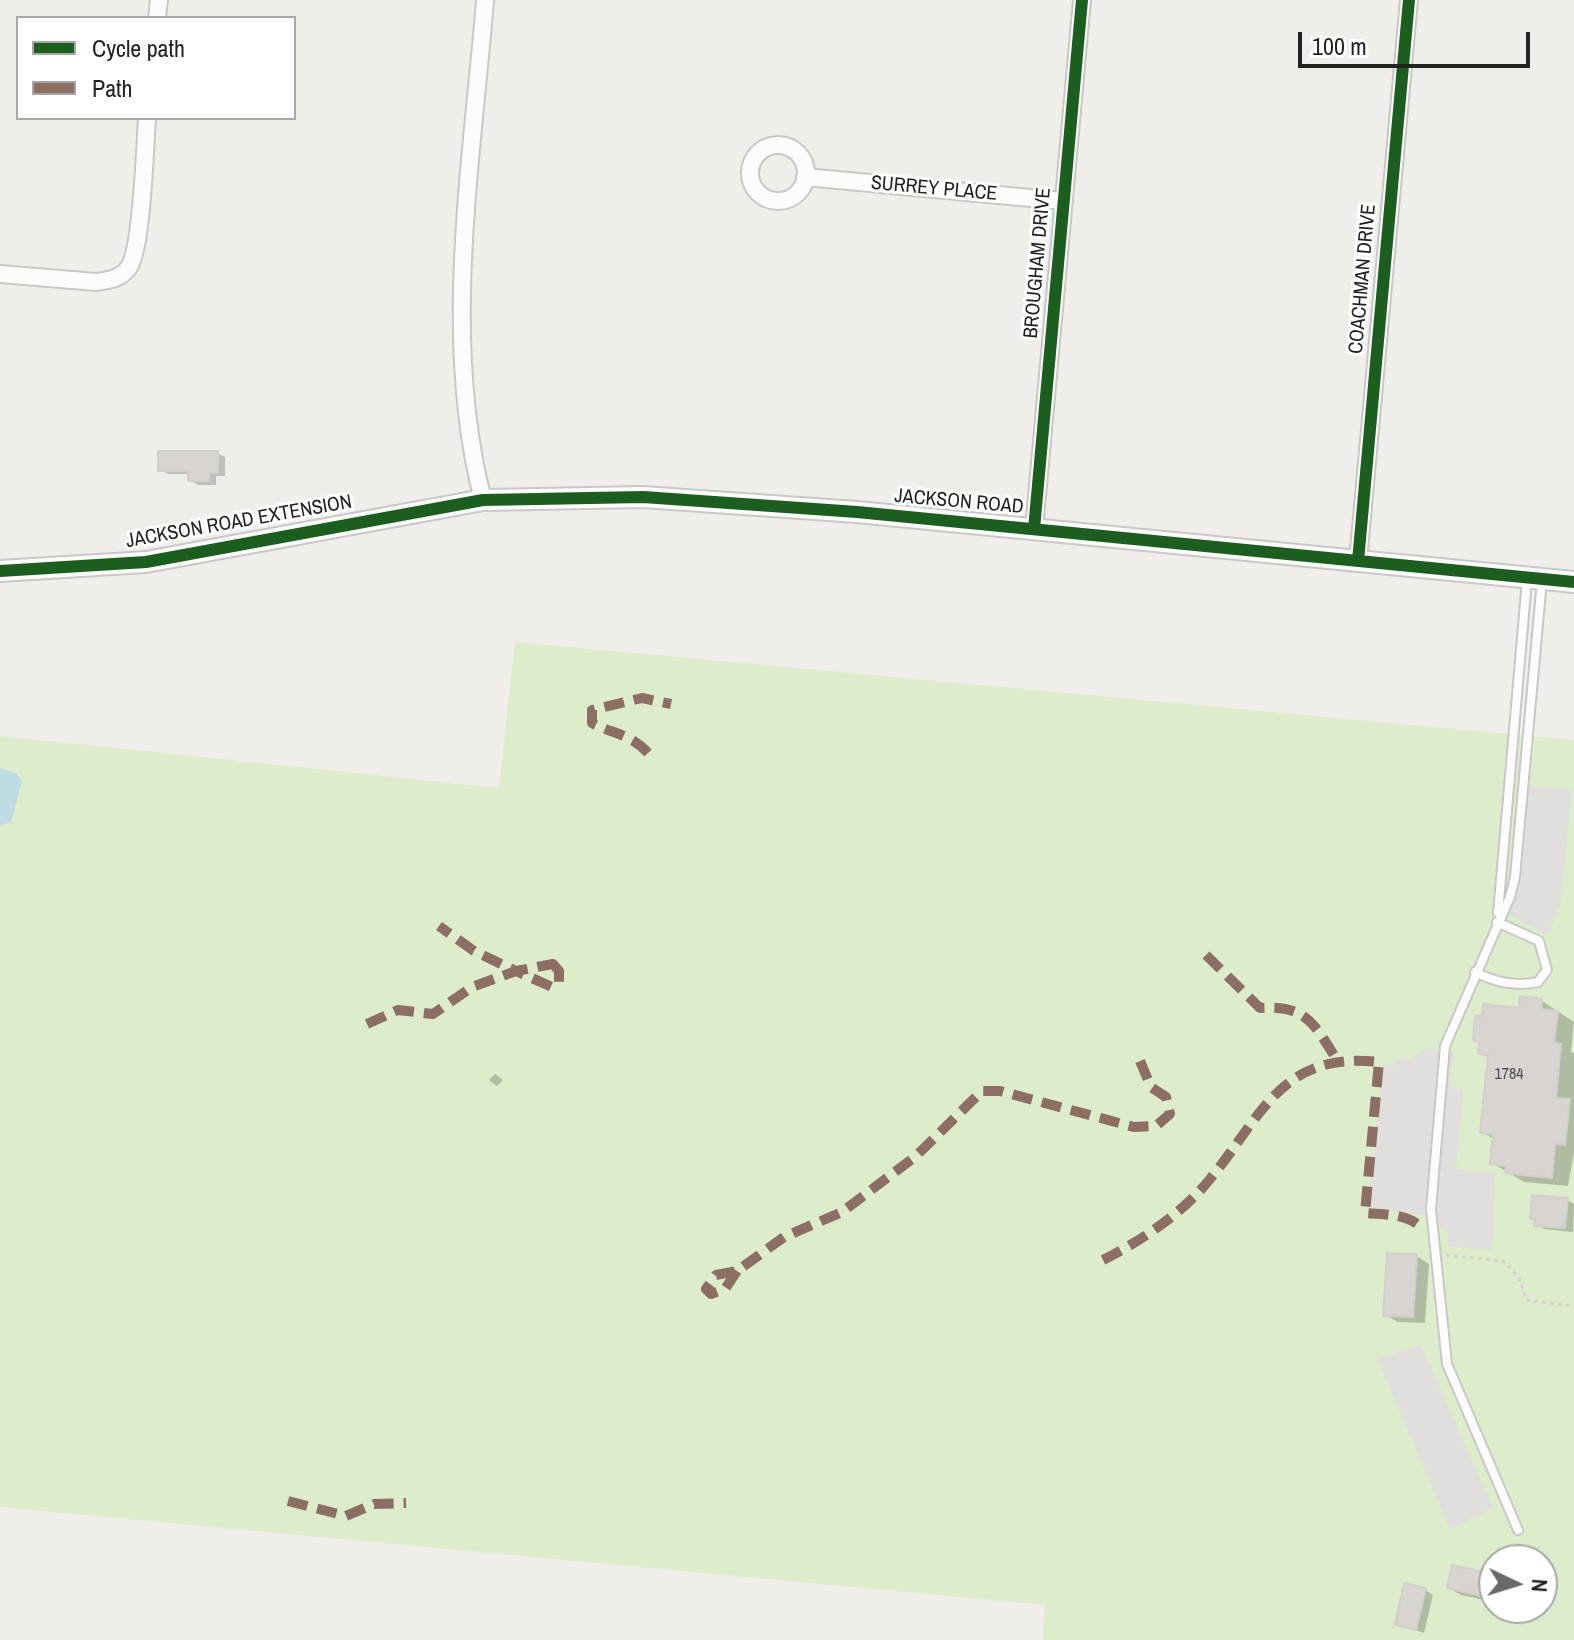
<!DOCTYPE html>
<style>
body{margin:0}
#map{position:relative;width:1574px;height:1640px;overflow:hidden;background:#f0eeeb;font-family:"Archivo Narrow",sans-serif}
canvas{display:block}
.legend{position:absolute;left:16px;top:16px;width:280px;height:104px;box-sizing:border-box;background:#fff;border:2px solid #a7a7a7;margin:0;padding:10px 14px;list-style:none;font-size:24px;color:#222}
.legend li{display:flex;align-items:center;gap:16px;height:40px}
.legend b{width:40px;border:2px solid #a7a7a7}
.north{position:absolute;left:1478px;top:1544px;width:80px;height:80px;box-sizing:border-box;background:#fff;border:2px solid #a7a7a7;border-radius:50%;rotate:94deg;font-size:22px;font-weight:700;line-height:32px;text-align:center;color:#222}
.north::after{content:'';display:block;margin:auto;width:28px;height:36px;background:#6a6968;clip-path:polygon(50% 0,100% 100%,50% 72%,0 100%)}
.scale{position:absolute;left:1298px;top:32px;width:232px;height:36px;box-sizing:border-box;border:4px solid #222;border-top:0;padding-left:10px;font-size:24px;line-height:28px;white-space:nowrap;color:#222;-webkit-text-stroke:6px #fff;paint-order:stroke}
</style>
<div id="map">
<canvas width="1574" height="1640"></canvas>
<ul class="legend">
<li><b style="height:10px;background:#1b5e20"></b>Cycle path</li>
<li><b style="height:10px;background:#8d6e63"></b>Path</li>
</ul>
<div class="north">N</div>
<div class="scale">100 m</div>
</div>
<script>
const context = document.querySelector('canvas').getContext('2d');
context.lineJoin = 'round';
function fill(path, color) { context.fillStyle = color; context.fill(path, 'evenodd'); }
function strokePath(path, color, width, dash) { context.strokeStyle = color; context.lineWidth = width; context.lineCap = dash ? 'butt' : 'round'; context.setLineDash(dash || []); context.stroke(path); }
function drawText(font, color, halo, rows, align = 'center') {
  context.font = font + ' "Archivo Narrow",sans-serif'; context.lineWidth = 6; context.setLineDash([]); context.textBaseline = 'middle'; context.strokeStyle = halo; context.fillStyle = color; for (const [text, x, y, turn = 0] of rows) {
    context.save(); context.translate(x, y); context.rotate((+turn || 0) * Math.PI / 180); context.textAlign = isNaN(turn) ? turn : align; if (halo) context.strokeText(text, 0, 0); context.fillText(text, 0, 0); context.restore();
  }
}
const grass = new Path2D(`
 M515 642 1574 740V1640H1043L1045 1605 0 1507V736L499 788ZM1494 1560H1542V1608H1494Z`);
const parking = new Path2D(`
 M1529 786 1572 789 1561 900 1548 936 1510 915 1519 888Z
 M1425 1048 1454 1051 1450 1088 1462 1089 1463 1093 1456 1169 1495 1173 1492 1250 1448 1247V1232L1422 1215 1368 1209 1383 1064 1395 1065 1396 1058 1411 1060Z
 M1421 1345 1493 1508 1450 1529 1377 1358Z`);
const water = new Path2D(`
 M0 768 16 773 22 782 11 822 0 826Z`);
const shadow = new Path2D(`
 M217 453 225 457V476H216V485H198L190 480V474H168L160 470Z
 M1542 1001 1574 1022 1571 1052 1574 1053V1153L1568 1186 1524 1182 1492 1163 1494 1139 1482 1132 1490 1058 1480 1053 1481 1044 1475 1040Z
 M495 1074 503 1080 497 1086 489 1080Z
 M1567 1200 1574 1204 1573 1232 1544 1229 1536 1225 1532 1217Z
 M1416 1256 1429 1264 1425 1323 1398 1322 1385 1315Z
 M1494 1576V1602L1461 1595 1449 1588Z
 M1425 1590 1433 1595 1424 1633 1397 1624Z`);
const building = new Path2D(`
 M158 451H218V473H209V481H188V471H158Z
 M1520 996 1542 999 1541 1009 1558 1011 1554 1043 1561 1044 1556 1098 1570 1099 1565 1145 1555 1144 1552 1178 1505 1173 1506 1166 1490 1164 1493 1134 1480 1133 1488 1055 1478 1054 1479 1042 1473 1041 1475 1016H1482L1483 1004 1519 1008Z
 M1532 1195 1568 1198 1565 1228 1534 1226 1535 1219H1530Z
 M1387 1253 1417 1254 1413 1317 1383 1316Z
 M1452 1565 1494 1574V1599L1447 1588Z
 M1404 1583 1426 1588 1416 1630 1395 1625Z`);
const path = new Path2D(`
 M1446 1255 1503 1261 1519 1277 1526 1300 1574 1306`);
const service = new Path2D(`
 M1498 913 1527 580
 M1475 972C1494 982 1517 987 1538 982L1547 970 1539 941 1497 922
 M1518 1530 1447 1364 1431 1209 1445 1046 1510 897 1515 877 1542 580`);
const minor = new Path2D(`
 M157 18 159 0
 M750 173a28 28 0 1 1 56 0a28 28 0 1 1-56 0Z
 M805 177 1063 201
 M0 274 96 282C109 280 121 279 129 267 142 248 145 147 147 118
 M483 500C441 339 472 164 485 0
 M1034 529 1082 0
 M1358 561 1409 0`);
const tertiary = new Path2D(`
 M0 571 146 562 483 500 643 497 857 512 1574 582`);
const quiet = new Path2D(`
 M648 753C631 734 613 734 592 723V710L642 698 671 704
 M1206 955 1260 1008C1307 1005 1314 1024 1337 1060
 M553 964 559 971V982L552 987 516 971Z
 M367 1024 398 1010 433 1014 472 987 516 971 474 951 439 926
 M1103 1260C1141 1241 1183 1213 1210 1179 1262 1116 1281 1051 1379 1062L1365 1213C1386 1215 1409 1213 1424 1230
 M737 1271 725 1289 711 1294 706 1289 716 1275 737 1271 784 1237 842 1212 916 1156 982 1091H1000L1134 1127 1156 1126 1170 1114 1166 1097 1151 1087 1140 1061
 M288 1501 346 1516 374 1504 406 1503`);
const cycleway = new Path2D(`
 M1034 529 1082 0
 M1358 561 1409 0
 M0 571 146 562 483 500 643 497 857 512 1574 582`);
const numberNames = [
 ["1784",1509,1075]
];
const streetNames = [
 ["SURREY PLACE",934,189,5],
 ["BROUGHAM DRIVE",1038,263,-85],
 ["COACHMAN DRIVE",1363,279,-85],
 ["JACKSON ROAD",959,502,5],
 ["JACKSON ROAD EXTENSION",239,522,-10]
];
fill(grass, '#ddeccb');
fill(parking, '#e0dfde');
fill(water, '#bfdbe3');
fill(shadow, '#0003');
fill(building, '#d7d4d2');
strokePath(building, '#d3d0cc', 2);
strokePath(service, '#c9c8c7', 12);
strokePath(minor, '#c9c8c7', 20);
strokePath(tertiary, '#c9c8c7', 24);
strokePath(path, '#dccecd', 3, [4, 4]);
strokePath(service, '#fdfcfc', 8);
strokePath(minor, '#fdfcfc', 16);
strokePath(tertiary, '#fdfcfc', 20);
strokePath(quiet, '#8d6e63', 10, [20, 10]);
strokePath(cycleway, '#1b5e20', 12);
drawText('16px', '#4f4e4e', null, numberNames);
drawText('20px', '#222', '#fff', streetNames);
</script>
